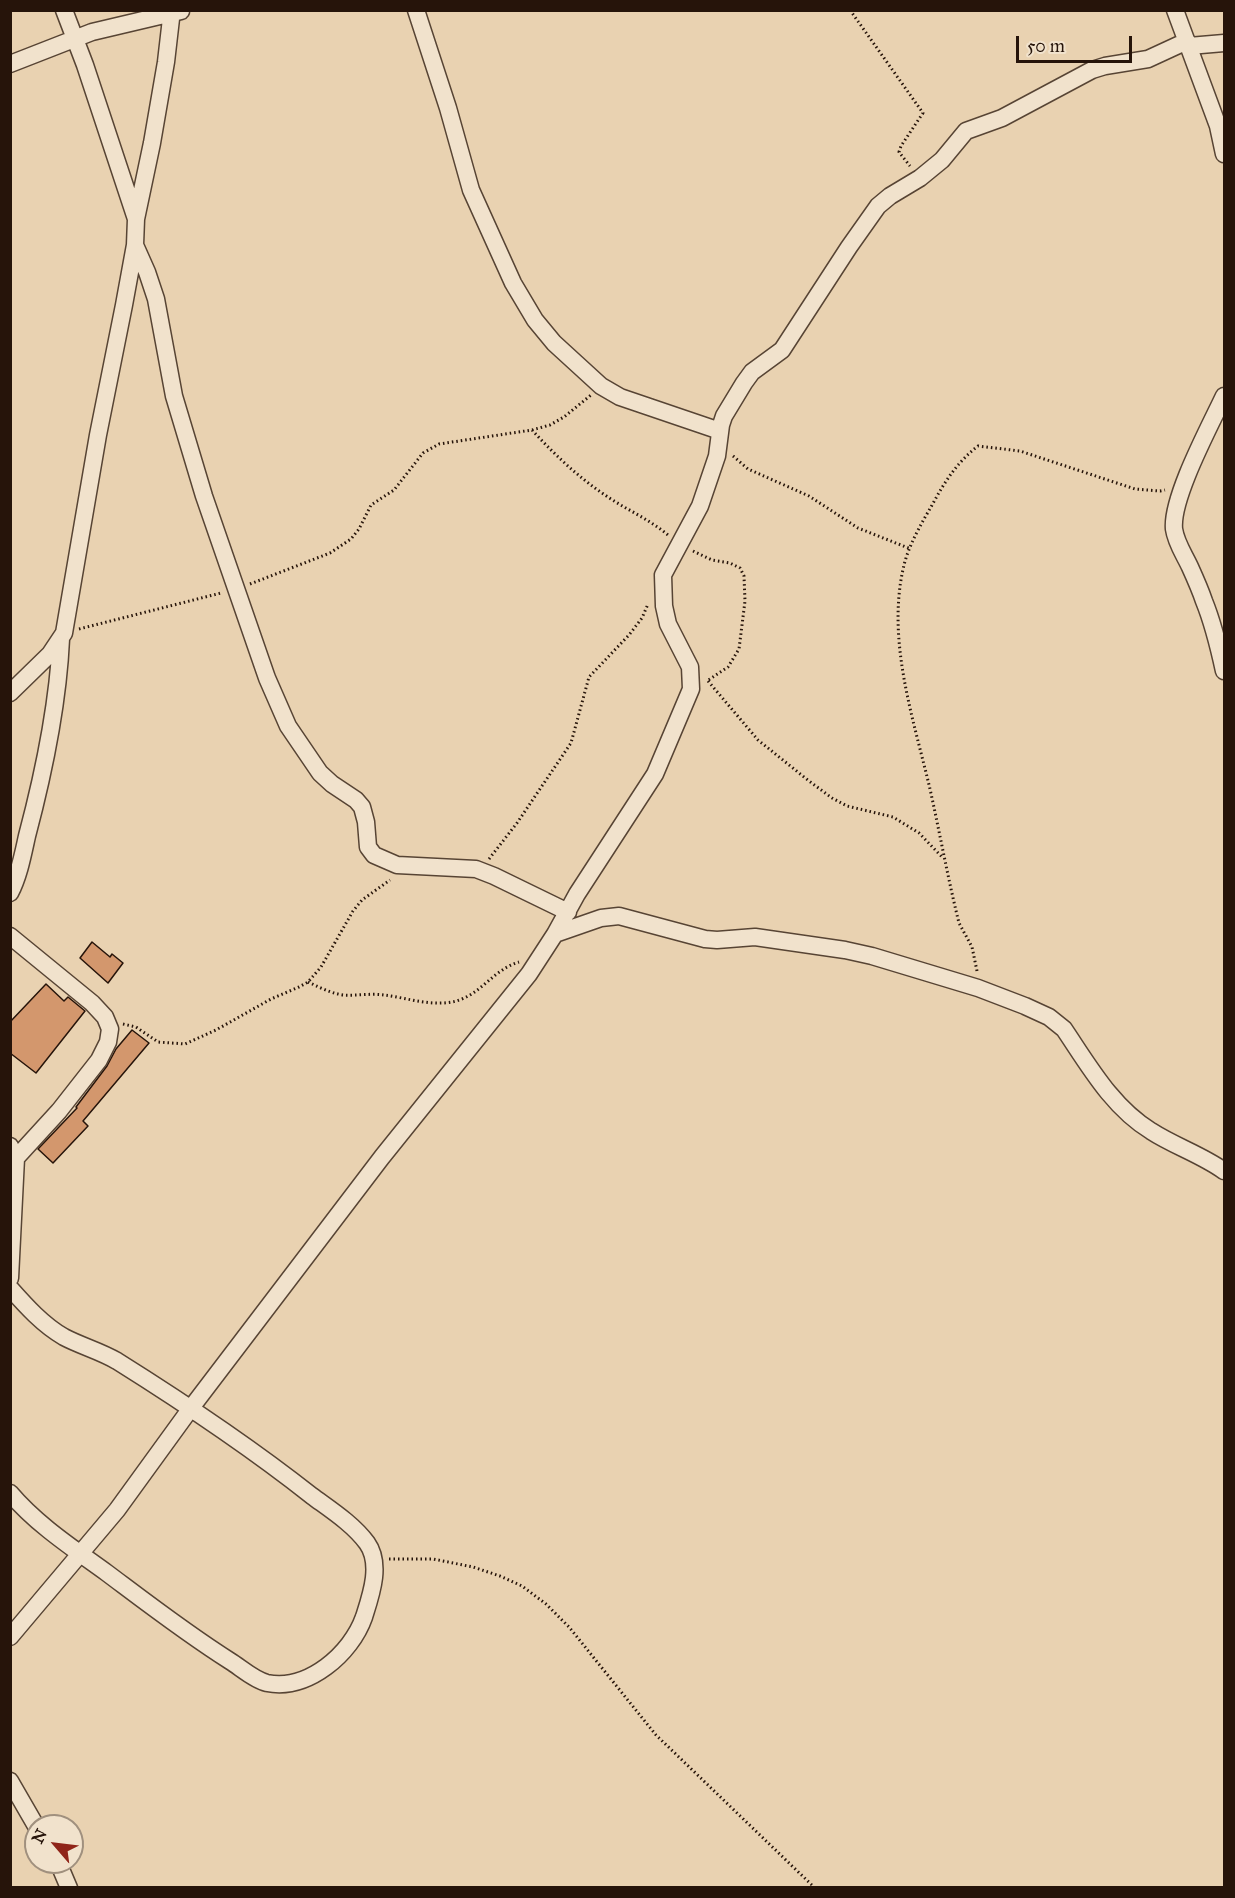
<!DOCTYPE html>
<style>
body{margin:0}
#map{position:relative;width:1235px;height:1898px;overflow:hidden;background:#e9d2b1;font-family:"IM FELL Great Primer",serif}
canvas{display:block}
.frame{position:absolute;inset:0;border:12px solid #26140a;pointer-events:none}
.north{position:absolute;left:24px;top:1814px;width:60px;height:60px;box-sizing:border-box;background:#f1e2cc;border:2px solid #a0907e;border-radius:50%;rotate:298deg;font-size:16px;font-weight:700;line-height:24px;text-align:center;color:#26140a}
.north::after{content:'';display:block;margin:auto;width:21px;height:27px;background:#8f2418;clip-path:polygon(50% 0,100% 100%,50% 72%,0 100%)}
.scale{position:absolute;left:1016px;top:36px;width:116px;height:27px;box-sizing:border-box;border:3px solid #26140a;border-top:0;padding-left:8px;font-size:18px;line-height:21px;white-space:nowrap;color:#26140a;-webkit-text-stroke:4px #f1e2cc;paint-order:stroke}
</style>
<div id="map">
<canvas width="1235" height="1898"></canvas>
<div class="frame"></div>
<div class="north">N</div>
<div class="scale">50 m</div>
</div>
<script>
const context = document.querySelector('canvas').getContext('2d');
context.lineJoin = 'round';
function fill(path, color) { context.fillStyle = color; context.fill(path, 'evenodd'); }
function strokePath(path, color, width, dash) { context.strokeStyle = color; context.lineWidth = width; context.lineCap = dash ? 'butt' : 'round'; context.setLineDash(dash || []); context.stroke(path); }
const building = new Path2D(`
 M92 942 110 957 112 954 123 963 108 983 80 958Z
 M46 984 64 1001 68 997 85 1011 36 1073 10 1053V1022Z
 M132 1030 149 1043 83 1121 88 1126 53 1163 38 1149 77 1108 76 1107 107 1066 116 1049Z`);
const path = new Path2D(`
 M850 10 923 113 901 146 899 152 910 166
 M532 430C554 454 578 477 605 495 625 509 649 519 668 535
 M733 456 748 469 809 496 858 528 911 549
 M693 551 712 560 730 563 740 568 744 576 745 601 739 649 728 667 707 681
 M250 584 330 553 351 539 359 529 371 505 394 490 423 453 439 444 532 430 550 425 564 417 591 395
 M79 629 221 593
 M708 681 758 740 809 781 832 798 847 806 893 817 919 833 943 858
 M489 859 517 823 571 743 589 677 629 635 642 618 648 604
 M977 971 972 947 959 923C948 879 940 834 930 789 913 717 886 639 904 565 909 545 921 524 931 507 944 483 956 463 978 446L1020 451 1135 489 1160 491 1165 490
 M308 982C319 987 330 993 343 995 356 996 371 993 384 995 409 998 437 1009 462 999 484 990 495 969 519 962
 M123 1024 136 1027 158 1042 185 1044 216 1030 271 999 299 987 308 982 321 967 353 911 362 900 390 880
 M389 1559H433L473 1567 500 1576 522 1586 546 1604 569 1627 656 1735 815 1888`);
const minor = new Path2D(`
 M64 10 85 65 136 219
 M416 10 448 108 471 190 513 283 535 320 554 343 601 386 620 397 720 431
 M1175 10 1218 126 1224 154
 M1189 46 1224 43
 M10 64 92 32 181 11
 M135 245 147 272 156 299 174 396 204 496 267 678 288 726 320 773 332 784 356 800 362 807 366 822 368 847 374 855 397 865 476 869 494 876 568 912
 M1224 396C1210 426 1171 498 1174 529 1176 543 1184 554 1190 567 1195 578 1200 589 1204 601 1213 623 1219 648 1224 671
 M10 693 50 654 64 633 98 435 124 305 135 245 136 219 152 143 166 62 172 10
 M10 893C19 876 23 854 27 836 44 772 58 705 61 639
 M555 934 601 918 619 916 705 939 717 940 755 937 845 950 872 956 978 988 1025 1006 1049 1017 1064 1029C1089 1066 1112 1107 1151 1131 1174 1146 1202 1155 1224 1171
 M10 936 92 1003 105 1017 110 1029 108 1042 99 1060 59 1111 16 1158
 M10 1146 16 1158 10 1278
 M10 1288C26 1306 43 1325 64 1337 81 1346 100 1351 117 1361 184 1403 250 1447 312 1496 331 1510 353 1524 367 1543 382 1564 371 1595 364 1617 351 1654 308 1691 267 1683 254 1680 240 1667 230 1661 187 1634 147 1603 107 1573 74 1549 37 1525 10 1493
 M10 1637 117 1510 191 1408 382 1157 529 974 555 934 577 894 655 774 691 689 690 667 668 624 664 606 663 575 700 506 717 456 721 425 724 416 744 383 752 372 782 350 849 247 878 206 890 196 920 178 942 160 966 131 1002 118 1092 70 1105 66 1148 59 1187 41
 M10 1781 36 1826
 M58 1862 69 1888`);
fill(building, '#d3976d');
strokePath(building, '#26140a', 1.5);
strokePath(minor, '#574434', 19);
strokePath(path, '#26140a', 3, [1.5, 3]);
strokePath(minor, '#f1e2cc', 16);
</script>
